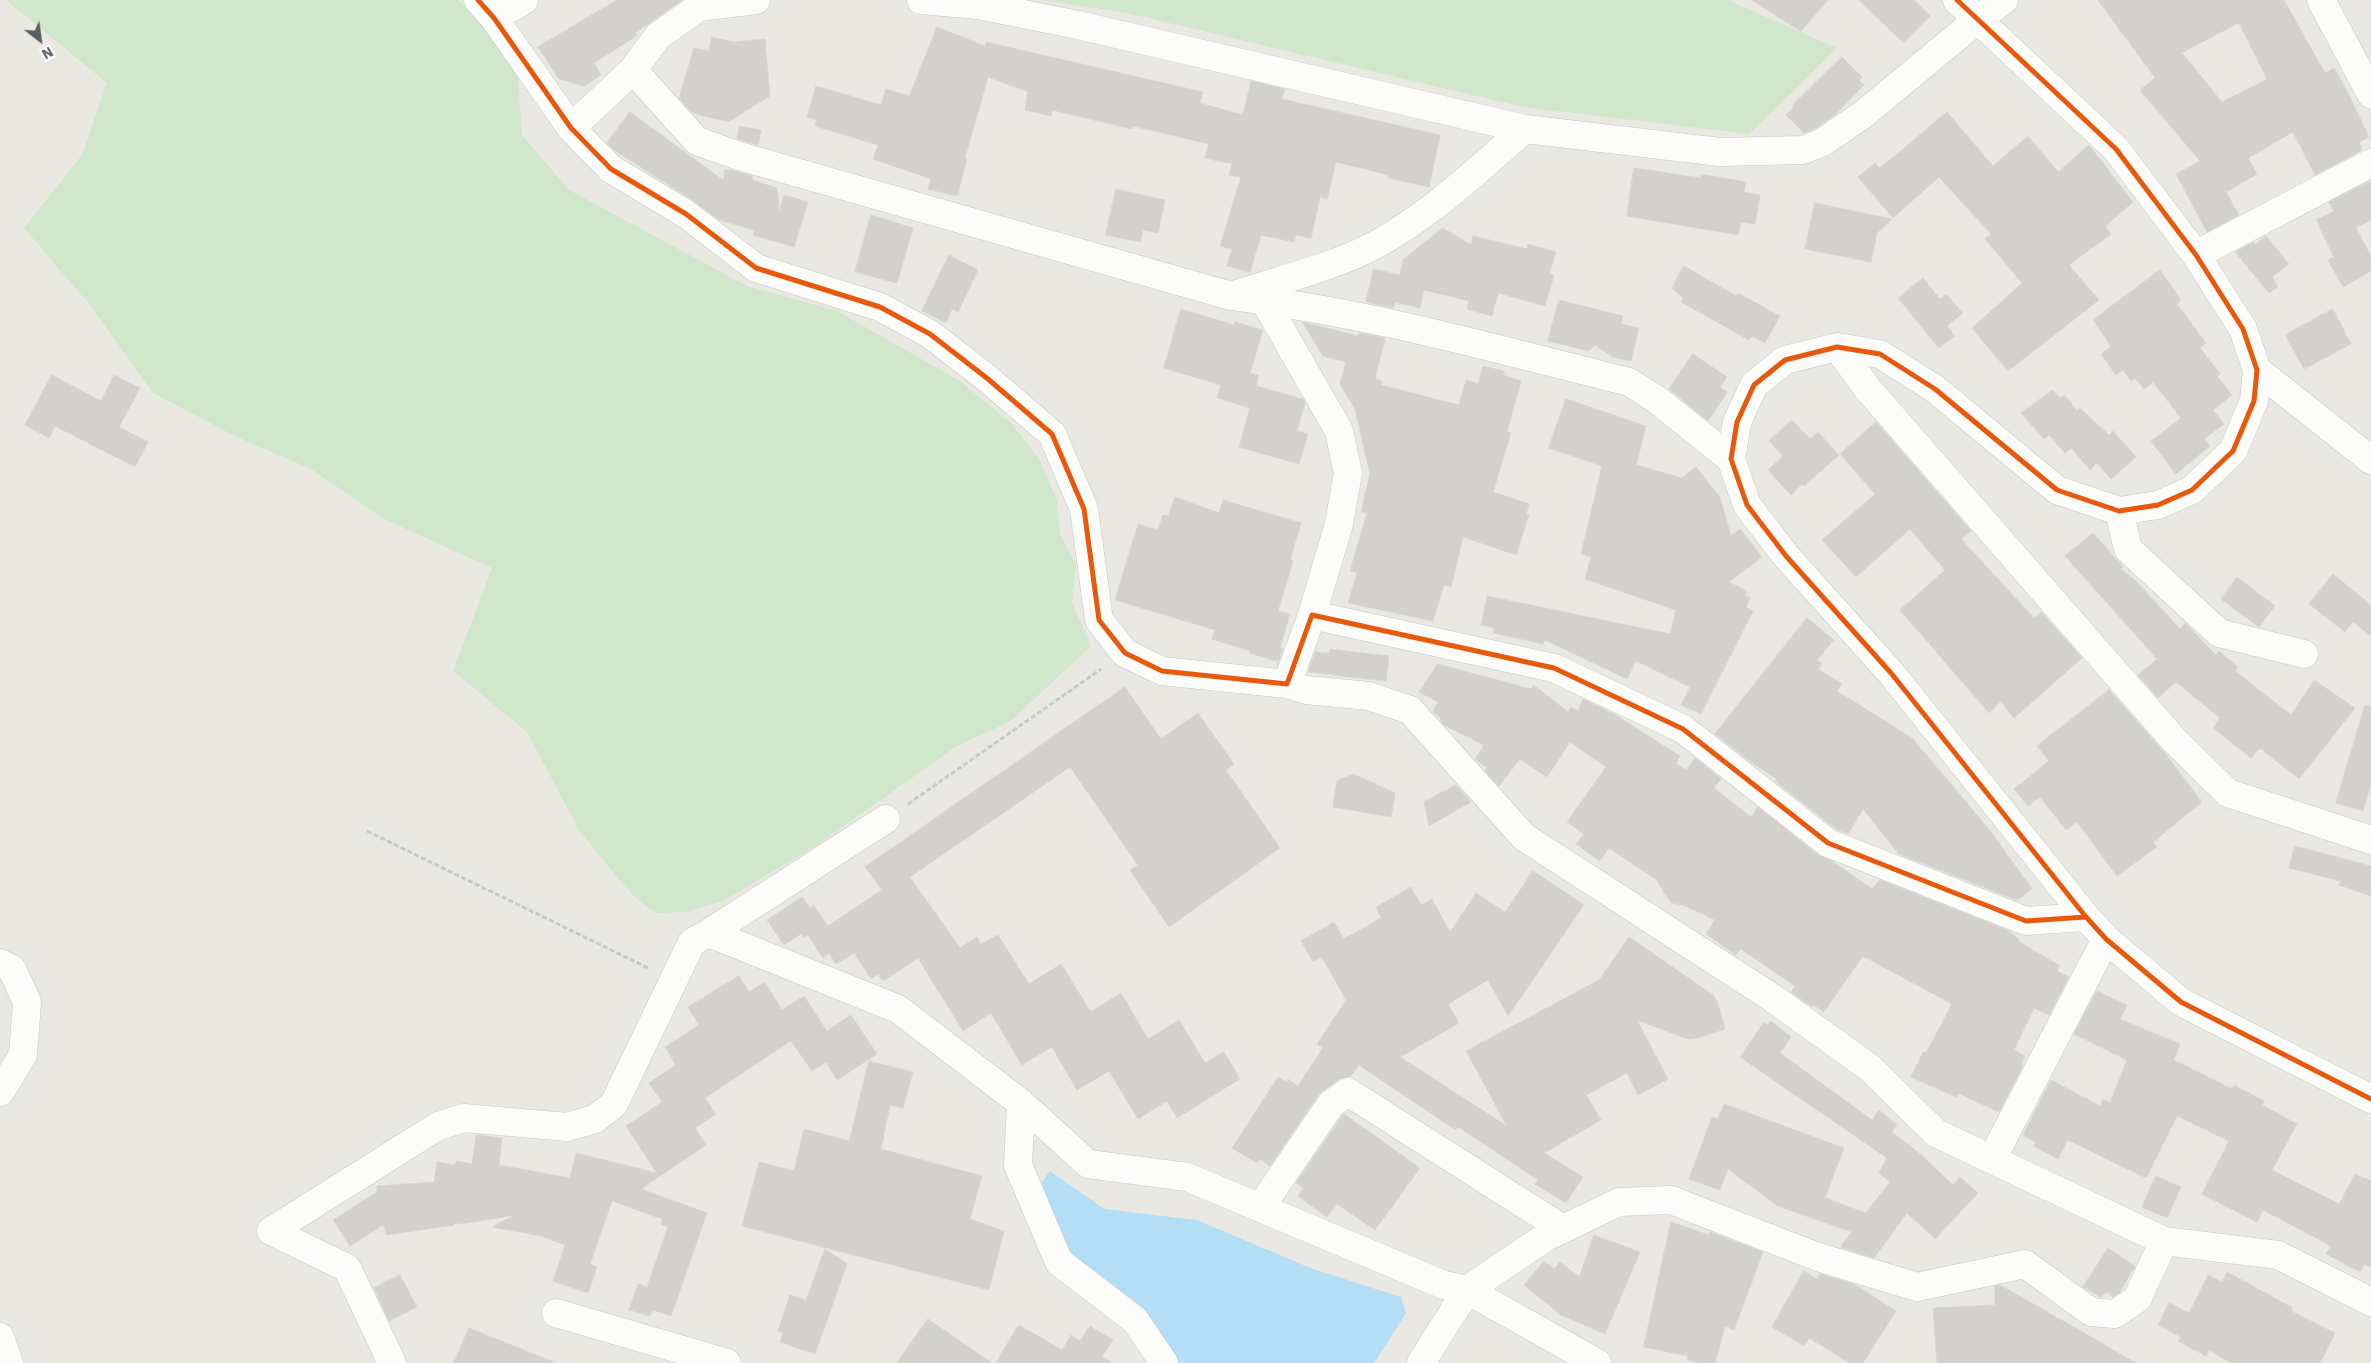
<!DOCTYPE html>
<style>
body{margin:0}
#map{position:relative;width:2371px;height:1363px;overflow:hidden;background:#eae8e2;font-family:"IBM Plex Sans",sans-serif}
canvas{display:block}
.north{position:absolute;left:15px;top:15px;width:50px;height:50px;-webkit-text-stroke:4px #fff;paint-order:stroke;rotate:150deg;font-size:14px;font-weight:700;line-height:20px;text-align:center;color:#585d61}
.north::after{content:'';display:block;margin:auto;width:18px;height:22px;background:#585d61;clip-path:polygon(50% 0,100% 100%,50% 72%,0 100%)}
</style>
<div id="map">
<canvas width="2371" height="1363"></canvas>
<div class="north">N</div>
</div>
<script>
const context = document.querySelector('canvas').getContext('2d');
context.lineJoin = 'round';
function fill(path, color) { context.fillStyle = color; context.fill(path, 'evenodd'); }
function strokePath(path, color, width, dash) { context.strokeStyle = color; context.lineWidth = width; context.lineCap = dash ? 'butt' : 'round'; context.setLineDash(dash || []); context.stroke(path); }
const green = new Path2D(`
 M6 0H458L516 49 522 135 569 190 747 286 837 311 960 381 1013 425 1039 459 1057 500 1060 534 1076 564 1072 603 1091 646 1011 721 957 746 814 847 723 901 685 912 655 913 633 896 580 832 527 732 453 671 492 568 384 519 311 469 235 436 153 393 90 305 24 228 82 155 107 83Z
 M1041 0H1727L1837 48 1749 134 1523 107 1127 13Z`);
const water = new Path2D(`
 M1050 1171 1104 1209 1197 1220 1313 1269 1401 1297 1406 1313 1374 1363H1175L1064 1252 1038 1188Z`);
const building = new Path2D(`
 M617 0H682L634 34 638 35 594 63 601 75 584 86 559 79 538 47Z
 M1752 0H1828L1801 31Z
 M1859 0H1914L1930 16 1904 43Z
 M2098 0H2284L2325 73 2334 68 2348 93 2369 137 2359 142 2362 150 2315 175 2293 132 2248 158 2257 174 2226 192 2239 215 2207 232 2176 174 2200 161 2140 90 2155 78ZM2239 23 2267 79 2222 102 2182 53Z
 M937 27 985 46 986 42 1203 92 1200 103 1243 115 1251 81 1285 89 1282 99 1440 135 1429 187 1388 178 1389 175 1336 162 1327 199 1320 197 1311 238 1296 235 1294 242 1261 235 1250 272 1227 266 1232 249 1220 246 1241 177 1229 175 1232 164 1205 158 1209 144 1133 126 1132 129 1052 110 1051 116 1025 110 1028 92 988 77 965 158 967 159 957 196 928 189 931 179 873 159 878 145 815 126 817 120 807 117 816 86 881 105 886 89 909 96Z
 M712 37 733 42 765 39 770 96 728 122 693 113 679 98 694 48 708 51Z
 M1842 57 1862 77 1859 80 1864 85 1836 114 1816 128 1804 133 1786 115 1794 107 1792 106Z
 M630 112 723 180 725 170H731L752 176V180L777 188 779 212 784 195 808 202 794 247 753 235 754 230 719 220 694 201 614 150 607 143Z
 M1947 112 1993 166 2028 136 2058 172 2089 145 2133 202 2105 226 2111 234 2069 265 2099 300 2008 371 1972 328 2022 283 1985 239 1991 234 1939 177 1893 218 1858 177 1875 163 1879 168 1890 160Z
 M740 126 761 130 758 145 737 139Z
 M1634 168 1701 178V174L1746 182 1744 192 1760 195 1755 224 1741 222 1738 235 1627 216Z
 M2371 181V220L2356 228 2371 256V271L2343 287 2328 260 2334 257 2316 220 2334 211 2329 202Z
 M1116 189 1165 200 1158 233 1143 230 1140 242 1106 235Z
 M1815 203 1892 219 1877 233 1871 262 1805 249Z
 M871 215 913 228 897 283 855 272Z
 M1443 228 1471 245 1473 236 1527 249 1528 244 1556 252 1549 274 1554 275 1545 306 1498 293 1492 316 1467 309 1469 301 1424 290 1420 308 1395 302 1394 308 1366 302 1373 269 1400 275 1403 260Z
 M2266 236 2289 264 2272 277 2278 287 2269 293 2235 252 2254 242 2255 245Z
 M949 255 978 270 958 312 952 309 946 323 922 311Z
 M1684 266 1736 296 1738 293 1780 316 1765 343 1752 336 1749 340 1681 302 1683 298 1672 288Z
 M2160 270 2181 300 2177 304 2206 343 2200 348 2220 374 2217 376 2232 395 2213 410 2224 424 2204 439 2210 446 2176 474 2151 441 2181 418 2153 382 2144 389 2135 378 2131 381 2123 370 2116 375 2101 354 2111 346 2093 320Z
 M1923 278 1940 299 1946 294 1963 313 1947 326 1955 336 1939 348 1898 298Z
 M1559 300 1623 316 1621 324 1639 328 1631 361 1613 357 1595 345 1589 351 1548 341Z
 M1181 309 1234 325 1235 322 1263 330 1250 373 1259 375 1256 386 1303 399 1305 403 1297 431 1308 434 1299 464 1239 447 1250 408 1217 398 1221 385 1164 368Z
 M2333 309 2351 344 2304 369 2285 335Z
 M1303 322 1358 336 1359 333 1385 338 1375 379 1382 381 1381 385 1459 405 1466 380 1478 384 1483 366 1504 371 1503 375 1521 381 1507 432 1511 433 1493 492 1529 504 1526 515H1529L1516 555 1463 537 1451 587 1444 585 1433 621 1348 603 1357 573 1350 571 1367 513 1361 511 1370 474 1355 409 1340 384 1346 362 1323 356Z
 M1693 354 1727 377 1720 387 1727 392 1708 421 1669 389Z
 M52 375 101 401 114 375 140 388 119 427 148 442 135 467 55 426 49 438 25 425Z
 M2053 390 2060 398 2064 395 2077 410 2080 408 2109 435 2113 431 2136 457 2111 479 2097 463 2090 470 2071 448 2065 453 2049 435 2044 439 2021 413Z
 M1566 399 1646 426 1636 465 1682 478 1696 467 1720 497 1731 536 1740 529 1762 557 1729 582 1747 591 1745 595 1750 598 1746 607 1753 611 1701 714 1681 705 1690 687 1636 661 1627 679 1545 640 1543 644 1493 633 1494 628 1481 625 1487 596 1670 634 1676 610 1585 579 1591 557 1581 554 1602 466 1549 448Z
 M1792 420 1810 439 1818 432 1839 455 1804 486 1802 484 1791 495 1768 470 1783 456 1769 441Z
 M1876 422 1971 531 1961 539 2034 618 2041 612 2082 658 2014 718 2001 701 1989 713 1900 610 1945 570 1910 529 1856 577 1822 540 1875 494 1840 454Z
 M1175 497 1219 513 1223 500 1301 523 1290 560 1293 561 1278 611 1290 614 1280 648 1283 649 1277 665 1278 652 1276 661 1249 653 1250 651 1212 639 1215 630 1115 600 1138 524 1158 530 1163 515 1168 516Z
 M2093 533 2123 567 2121 569 2136 581 2180 629 2185 623 2216 655 2219 651 2238 667 2235 671 2291 715 2314 680 2355 708 2299 779 2260 748 2251 758 2213 728 2220 718 2176 682 2158 698 2138 675 2157 659 2065 556Z
 M2333 574 2371 605V636L2353 622 2345 632 2309 604Z
 M2237 577 2275 606 2259 627 2221 599Z
 M1807 618 1834 640 1817 660 1822 664 1818 669 1842 684 1837 691 1912 738 1988 828 2032 889 2017 900 1899 854 1863 809 1848 834 1836 829 1775 781 1777 779 1751 762 1715 734Z
 M1330 649 1389 656 1386 681 1308 672 1315 652 1329 653Z
 M1438 664 1531 689 1534 685 1568 712 1571 707 1578 711 1583 699 1614 714 1680 756 1676 763 1686 770 1695 758 1721 779 1714 788 1751 817 1758 807 1818 855 1832 861 1872 889 1880 880 2007 930 2019 939 2018 941 2060 966 2057 971 2069 977 2049 1015 2034 1008 2014 1050 2025 1056 2021 1064 2023 1065 1999 1112 1958 1093 1956 1097 1911 1077 1923 1052 1926 1053 1952 1004 1863 956 1824 1012 1814 1005 1812 1007 1791 992 1795 986 1741 949 1736 955 1706 934 1715 920 1683 905 1672 903 1664 893 1657 880 1609 848 1600 861 1576 844 1584 834 1567 822 1606 767 1570 742 1547 777 1520 759 1499 786 1484 770 1487 768 1475 759 1484 745 1444 725 1440 720 1441 718 1433 712 1438 702 1419 692Z
 M1125 687 1161 739 1198 713 1234 764 1226 770 1280 848 1169 927 1130 870 1138 865 1070 767 910 877 960 948 977 937 981 944 998 935 1029 984 1061 964 1091 1012 1121 993 1148 1039 1179 1020 1205 1063 1224 1052 1240 1079 1177 1118 1167 1101 1138 1119 1109 1071 1077 1090 1052 1047 1022 1065 991 1013 963 1031 918 958 883 981 878 974 871 979 854 953 836 964 829 953 823 958 808 935 804 938 801 934 784 945 767 920 802 897 810 908 814 906 828 926 882 890 865 867Z
 M2109 690 2164 752 2202 802 2153 842 2157 847 2117 876 2077 822 2066 830 2040 797 2028 806 2014 789 2049 761 2037 746Z
 M2365 706H2371V785L2363 811 2336 803Z
 M1354 774 1395 793 1391 817 1333 807 1337 781Z
 M1456 785 1471 802 1429 826 1424 802Z
 M2295 846 2371 866V896L2339 885 2341 881 2289 868Z
 M1533 871 1584 905 1508 1016 1488 980 1448 1004 1459 1023 1400 1057 1507 1126 1466 1051 1599 980 1629 937 1713 995 1718 1003 1725 1029 1698 1038 1688 1039 1637 1020 1668 1079 1638 1095 1627 1073 1586 1095 1601 1120 1544 1153 1583 1177 1566 1203 1535 1184 1538 1180 1458 1127 1456 1130 1359 1065 1350 1077 1339 1079 1318 1095 1270 1166 1260 1159 1257 1163 1232 1148 1278 1077 1286 1082 1288 1079 1298 1086 1323 1048 1317 1044 1346 1000 1322 957 1313 961 1301 941 1334 922 1344 939 1381 918 1376 907 1411 887 1421 905 1432 899 1450 932 1476 893 1505 912Z
 M739 976 749 992 765 982 782 1010 804 996 827 1031 851 1015 877 1054 837 1080 826 1062 812 1071 791 1041 705 1098 716 1114 695 1128 706 1145 641 1189 707 1213 671 1316 653 1310 650 1316 629 1310 638 1284 647 1287 668 1227 661 1224 662 1219 612 1201 590 1264 597 1267 588 1293 553 1281 565 1245 541 1236 492 1227 515 1215 460 1224 454 1223V1225L387 1235 383 1225 350 1246 333 1220 377 1192V1186L434 1182 437 1162 455 1165 456 1161 472 1164 476 1135 502 1138 499 1165 570 1178 576 1153 657 1173 626 1126 662 1102 649 1083 676 1065 665 1047 699 1025 688 1007Z
 M2097 991 2127 1005 2120 1019 2180 1044 2174 1060 2232 1089 2234 1085 2264 1101 2262 1105 2297 1124 2272 1170 2339 1204 2355 1174 2371 1181V1267L2364 1264 2360 1272 2326 1254 2331 1246 2263 1210 2257 1222 2202 1194 2229 1141 2177 1116 2146 1178 2068 1140 2058 1159 2034 1146 2036 1142 2023 1135 2051 1080 2100 1106 2103 1099 2110 1103 2127 1060 2074 1034Z
 M1771 1021 1791 1037 1780 1053 1872 1120 1879 1110 1897 1125 1892 1132 1919 1153 1953 1185 1960 1177 1978 1193 1935 1239 1907 1213 1874 1258 1840 1247 1852 1232 1778 1206 1728 1169 1720 1190 1689 1179 1712 1117 1718 1119 1724 1104 1844 1148 1825 1198 1866 1213 1890 1182 1879 1173 1887 1158 1740 1057 1764 1022 1768 1025Z
 M869 1061 913 1072 903 1108 890 1105 881 1149 982 1176 970 1219 1004 1231 989 1290 742 1226 759 1162 794 1171 804 1129 849 1141Z
 M1344 1114 1420 1168 1375 1230 1337 1204 1327 1217 1298 1196 1304 1188 1296 1183Z
 M2156 1176 2181 1187 2167 1218 2142 1207Z
 M1671 1222 1709 1235 1710 1232 1763 1252 1734 1330 1725 1326 1715 1363H1699L1687 1360 1688 1356 1644 1347Z
 M1594 1235 1640 1252 1605 1334 1561 1315 1524 1285 1544 1261 1554 1269 1560 1262 1579 1277Z
 M2108 1248 2135 1266 2120 1292 2113 1297 2106 1292 2101 1297 2083 1287Z
 M825 1249 847 1264 815 1354 780 1342 783 1333 778 1331 790 1295 806 1300Z
 M1804 1271 1817 1279 1820 1274 1854 1284 1896 1311 1863 1363H1850L1809 1338 1804 1346 1772 1327Z
 M2227 1272 2293 1308 2291 1311 2335 1333 2320 1363H2231L2209 1350 2206 1356 2178 1341 2181 1337 2158 1325 2169 1303 2189 1313 2208 1275 2222 1282Z
 M400 1275 417 1307 389 1321 374 1288Z
 M2000 1285 2079 1330 2136 1363H1937L1933 1308 1995 1305V1286Z
 M928 1319 992 1363H897Z
 M1019 1325 1062 1350 1071 1335 1080 1341 1090 1326 1113 1340 1102 1356 1112 1363H996Z
 M469 1328 554 1362 553 1363H454Z`);
const path = new Path2D(`
 M908 804 1101 669
 M367 831 648 968`);
const minor = new Path2D(`
 M478 0 494 18 571 128 611 169 686 214 756 268 880 307 930 334 988 379 1052 434 1084 509 1099 620 1125 653 1162 671 1287 684 1312 615 1554 668 1683 729 1828 843 2026 921 2086 917
 M921 0 978 5 1078 25 1525 129 1720 152 1803 150 1823 142 1865 113 1977 20 2004 0
 M1957 0 2116 149 2196 255 2243 329 2257 370 2254 401 2233 451 2192 490 2158 505 2119 511 2057 490 1935 389 1880 354 1837 347 1785 360 1754 385 1737 422 1731 459 1747 505 1786 556 1891 673 2086 917 2106 939 2181 1002 2371 1099
 M2321 0 2371 94
 M494 18 524 0
 M633 70 697 141 739 156 1231 296C1366 312 1497 349 1629 382L1656 399 1731 459
 M571 128 633 70 658 36 699 7 756 0
 M2196 255 2371 163
 M1240 293C1286 278 1334 267 1377 244 1432 214 1477 170 1525 129
 M1264 300 1339 431 1348 473 1339 524 1312 615
 M1837 347 1867 388 2174 740 2228 793 2371 840
 M2257 370 2371 460
 M2119 511 2128 549 2219 633 2304 654
 M1287 684 1306 690 1369 696 1410 710 1524 837 1771 997 1870 1068 1936 1133 2164 1241 2278 1255 2371 1302
 M709 933 886 819
 M0 963 12 969 27 1002 23 1055 0 1092
 M1021 1103 1018 1165 1059 1262 1135 1320 1164 1363
 M1992 1159 2106 939
 M1260 1208 1331 1104 1348 1092 1563 1229
 M556 1313 727 1363
 M0 1337 9 1363
 M392 1363 347 1268 271 1231 438 1126 464 1118 567 1127 595 1119 614 1104 692 942 709 933 898 1009 1021 1103 1088 1164 1187 1177 1444 1285 1467 1290 1597 1363
 M1421 1363 1467 1290 1546 1237 1619 1202 1671 1200 1818 1257 1917 1287 2025 1264 2091 1312 2115 1314 2137 1299 2164 1241`);
const cycleway = new Path2D(`
 M478 0 494 18 571 128 611 169 686 214 756 268 880 307 930 334 988 379 1052 434 1084 509 1099 620 1125 653 1162 671 1287 684 1312 615 1554 668 1683 729 1828 843 2026 921 2086 917
 M1957 0 2116 149 2196 255 2243 329 2257 370 2254 401 2233 451 2192 490 2158 505 2119 511 2057 490 1935 389 1880 354 1837 347 1785 360 1754 385 1737 422 1731 459 1747 505 1786 556 1891 673 2086 917 2106 939 2181 1002 2371 1099`);
fill(green, '#d0e7cb');
fill(water, '#b4ddf6');
fill(building, '#d2d1cd');
strokePath(building, '#d9d6d1', 1);
strokePath(minor, '#c7c7c6', 29);
strokePath(path, '#c5ccc8', 3, [5, 2.5]);
strokePath(minor, '#fcfcfb', 28);
strokePath(cycleway, '#e8590c', 5);
</script>
